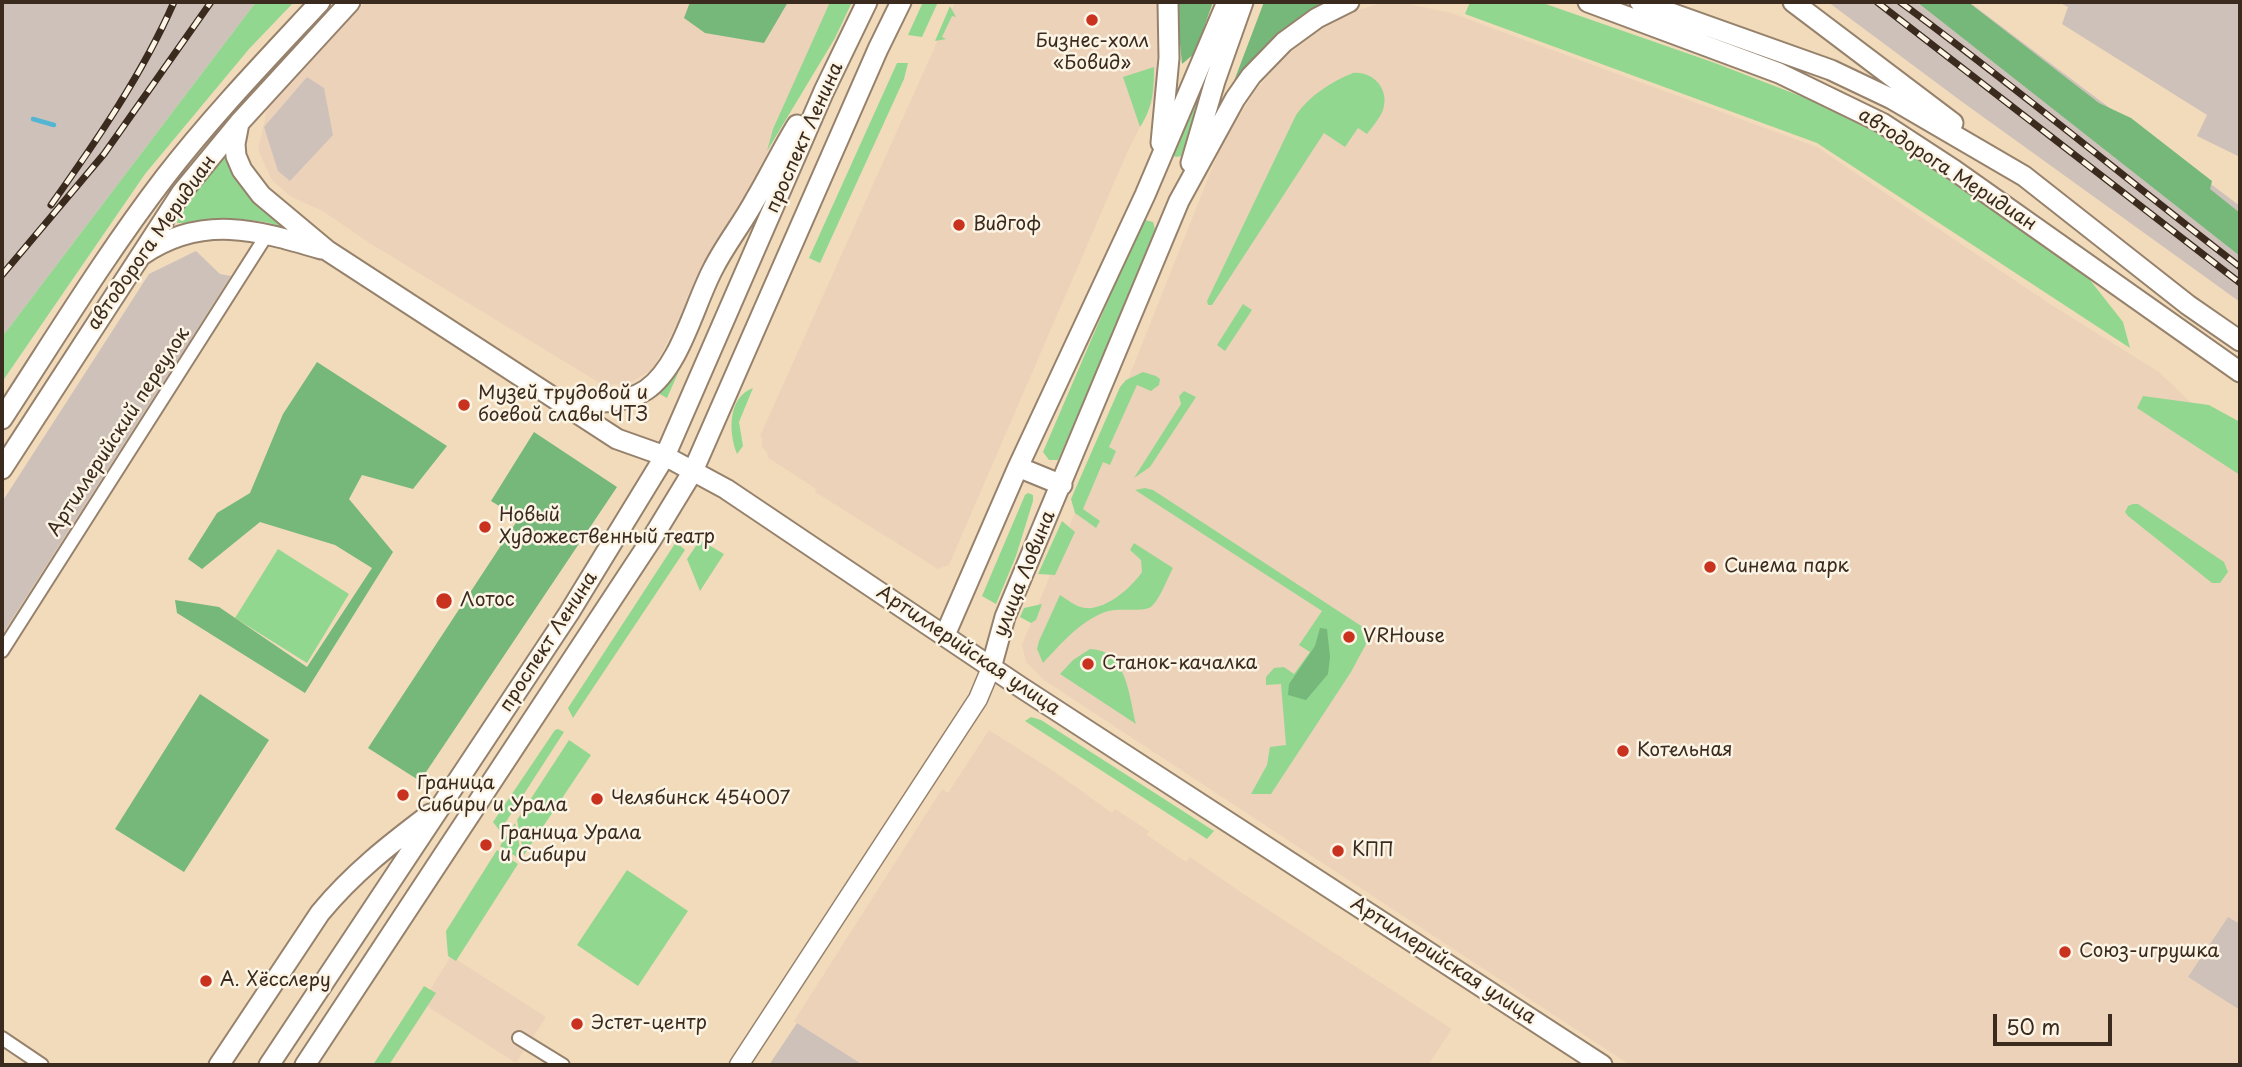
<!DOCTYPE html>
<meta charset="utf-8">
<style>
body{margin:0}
#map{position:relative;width:2242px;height:1067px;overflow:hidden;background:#f2dbbb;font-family:"Playpen Sans",sans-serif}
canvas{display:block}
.frame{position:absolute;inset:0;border:4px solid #3b2a1e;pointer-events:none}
.scale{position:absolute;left:1993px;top:1014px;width:119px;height:32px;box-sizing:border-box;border:4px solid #3b2a1e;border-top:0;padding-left:9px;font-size:21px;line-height:24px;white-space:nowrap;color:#3b2a1e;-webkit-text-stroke:5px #fcf5e5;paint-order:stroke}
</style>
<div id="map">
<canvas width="2242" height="1067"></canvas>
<div class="frame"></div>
<div class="scale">50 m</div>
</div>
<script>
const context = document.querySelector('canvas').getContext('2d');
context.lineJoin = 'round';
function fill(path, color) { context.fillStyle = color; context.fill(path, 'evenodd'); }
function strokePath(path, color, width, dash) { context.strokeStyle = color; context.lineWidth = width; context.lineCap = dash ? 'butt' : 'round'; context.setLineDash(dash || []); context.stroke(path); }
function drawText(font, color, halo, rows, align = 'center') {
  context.font = font + ' "Playpen Sans",sans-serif'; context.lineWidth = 5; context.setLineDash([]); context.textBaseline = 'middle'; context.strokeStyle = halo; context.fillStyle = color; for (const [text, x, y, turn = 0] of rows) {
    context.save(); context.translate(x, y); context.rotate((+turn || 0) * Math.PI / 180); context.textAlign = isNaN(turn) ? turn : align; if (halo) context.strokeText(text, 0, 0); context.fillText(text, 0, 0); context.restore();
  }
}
const built = new Path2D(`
 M366 2H847L653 369 628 384 603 385 371 244 324 212 290 196 272 180 258 150 267 110 297 69Z
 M955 2H1161L1163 81 1127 153 949 565 938 569 815 492 816 489 767 457 768 454 762 447V437L760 436Z
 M1384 2H1400L1451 13 1817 147 2050 304 2159 372 2240 450V1065H1630L1044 680 1026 662 1022 645 1221 146 1254 92 1281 61 1309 37 1349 13Z
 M989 730 1058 774 1112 813 1115 809 1149 831 1147 835 1186 862 1190 857 1239 891 1452 1029 1428 1065H863L794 1021 942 789 948 793Z
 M451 956 546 1017 516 1063 422 1003Z`);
const industrial = new Path2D(`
 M2 2H256L2 337Z
 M1828 2H1969L2240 206V302L1961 101Z
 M2058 2H2240V157L2197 136 2207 115 2062 24 2068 7Z
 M307 77 324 88 333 135 290 181 278 171 264 127Z
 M196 251 220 274 231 276 2 635V502L149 274Z
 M2228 917 2240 924V1010L2188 977Z
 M797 1023 838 1049 863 1065H769Z`);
const green = new Path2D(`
 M256 2H294L249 49 145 174 2 382V337Z
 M830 2H852L835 38 767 151 773 129Z
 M923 2H938L922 37 908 35Z
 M1470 2H1540L1715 63 1803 97 1885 137 2055 253 2090 280 2123 322 2130 348 1817 143 1465 14Z
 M950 6 956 17 952 16 942 37 946 39 935 41Z
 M1214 51 1218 53 1181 156 1176 157 1172 155Z
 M897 63H908L904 79 820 263 809 258Z
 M1154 67C1154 89 1153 108 1140 127L1123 77Z
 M1353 73C1373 71 1390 89 1383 110 1380 118 1372 127 1367 134L1358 128 1345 147 1324 133 1212 305H1208L1207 301 1296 115C1310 95 1331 82 1353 73Z
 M225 154 229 162 287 226 285 228C248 213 214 223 177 223L176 217Z
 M1145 220 1153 222 1155 229 1116 327 1058 460H1049L1043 452 1141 224Z
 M714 286 716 287 667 398 656 392Z
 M1243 304 1252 310 1225 351 1217 345Z
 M1143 372 1156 376 1160 379 1159 385 1151 391 1137 385 1109 447 1116 451 1110 465 1103 462 1083 509 1100 521 1096 528 1075 513 1071 499 1120 387 1126 380Z
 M753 388 739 422 743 446 737 454C728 432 728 397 753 388Z
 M1184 391 1196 397 1150 467 1134 478 1181 404 1179 396Z
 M2143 396 2209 405 2240 422V475L2137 408Z
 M1145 488 1153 490 1372 633 1351 672 1271 794H1251L1267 765 1270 747 1286 745 1281 684 1266 685V677L1274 668 1284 667 1294 674 1310 652 1299 645 1322 611 1135 490Z
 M1028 493 1033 495V501L1016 556 996 604 982 596 1025 495Z
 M2133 504H2138L2224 562 2228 572 2220 583H2212L2128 516 2125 512 2128 506Z
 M1062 521 1075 532 1055 575 1038 574Z
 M700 540 724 554 700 591 687 559Z
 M676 542 685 550 573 718 568 708Z
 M1134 543 1173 568C1167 579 1161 597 1152 606 1145 613 1119 607 1105 612 1079 622 1062 643 1043 663L1037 649 1039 641 1060 595C1068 600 1076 607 1085 608 1106 610 1131 588 1142 572L1141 560 1130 550Z
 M278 549 349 594 307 663 235 618Z
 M1042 604 1036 620 1031 623 1020 617 1024 608Z
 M1090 649C1127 650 1129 696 1136 724L1060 674 1073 660Z
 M1031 717 1041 720 1214 831 1207 839 1025 721Z
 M558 729 564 732 500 831 493 822 555 730Z
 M569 740 591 755 524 855 517 820Z
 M515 823 522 859 521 860 500 846Z
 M497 850 518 864 456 961 448 956 446 931Z
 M627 870 688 911 638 986 577 945Z
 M424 986 436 993 389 1065H373Z`);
const forest = new Path2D(`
 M690 2H788L764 43 705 33 684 18Z
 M1176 2H1213L1195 53 1182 64Z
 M1264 2H1328L1318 7 1231 89Z
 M1917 2H1968L2099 103 2131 118 2212 181 2210 189 2240 213V256Z
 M317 362 447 446 413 489 362 475 349 499 393 552 305 693 177 613 175 600 219 607 307 667 372 568 335 545 260 522 202 569 188 559 217 513 250 493 283 414Z
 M534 432 617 487 420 781 368 748 519 518 491 501Z
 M1320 628 1327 629 1330 657 1328 674 1306 700 1288 695 1289 684 1315 646Z
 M200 694 269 740 184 872 115 829Z`);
const stream = new Path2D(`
 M33 119 54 125`);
const street = new Path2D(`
 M2 651 268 233
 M2 1038 42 1065
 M519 1038 563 1065`);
const secondary = new Path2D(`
 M739 1065 978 699 991 668`);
const primary = new Path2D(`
 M1588 2 1779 73 1882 123 1954 170 2240 372
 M1640 2 1831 70 1892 99 2024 176 2188 305 2240 341
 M1793 2 1953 123
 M239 123 235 144 236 156 242 170 261 195 328 251 617 439 665 456 726 489 1019 686 1602 1065
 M1161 143 1169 58 1168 2
 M1191 163 1215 81 1243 2
 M142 255C202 214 257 230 321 249
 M561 401C588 402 622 406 646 390 680 367 694 305 713 269 725 245 742 224 755 200 770 175 782 149 797 125
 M2 419C55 338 106 254 165 177 213 115 267 59 320 2
 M1018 467 1062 485
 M2 469 182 192 239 123 350 2
 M945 635 1018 467 1145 195 1227 2
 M991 668 1005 617 1179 201 1235 99 1251 76 1284 42 1317 18 1349 2
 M219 1065 320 913C353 873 389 845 430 814
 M269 1065 569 613 665 456 824 91 867 2
 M305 1065 651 540 693 471 878 49 901 2`);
const rail = new Path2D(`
 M1877 2 2240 283
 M1900 2C2016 87 2126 179 2240 267
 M51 205C97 140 142 75 174 2
 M2 275 104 154 211 2`);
const markers = [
 [1092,20,7,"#c8321e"],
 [959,225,7,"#c8321e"],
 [464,405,7,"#c8321e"],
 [485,527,7,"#c8321e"],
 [1710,567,7,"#c8321e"],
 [444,601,9,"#c8321e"],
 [1349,637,7,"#c8321e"],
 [1088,664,7,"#c8321e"],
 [1623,751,7,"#c8321e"],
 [403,795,7,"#c8321e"],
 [597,799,7,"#c8321e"],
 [486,845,7,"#c8321e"],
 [1338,851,7,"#c8321e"],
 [2065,952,7,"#c8321e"],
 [206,981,7,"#c8321e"],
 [577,1024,7,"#c8321e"]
];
const poiNames = [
 ["Бизнес-холл",1092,42,"center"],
 ["«Бовид»",1092,64,"center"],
 ["Видгоф",973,225],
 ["Музей трудовой и",478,394],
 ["боевой славы ЧТЗ",478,416],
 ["Новый",499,516],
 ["Художественный театр",499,538],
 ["Синема парк",1724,567],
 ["Лотос",460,601],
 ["VRHouse",1363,637],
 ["Станок-качалка",1102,664],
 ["Котельная",1637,751],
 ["Граница",417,784],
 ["Сибири и Урала",417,806],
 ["Челябинск 454007",611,799],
 ["Граница Урала",500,834],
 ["и Сибири",500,856],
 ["КПП",1352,851],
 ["Союз-игрушка",2079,952],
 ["А. Хёсслеру",220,981],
 ["Эстет-центр",591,1024]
];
const streetNames = [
 ["проспект Ленина",805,138,-66],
 ["автодорога Меридиан",1947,170,33],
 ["автодорога Меридиан",152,243,-55],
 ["Артиллерийский переулок",119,432,-57],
 ["улица Ловина",1025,574,-68],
 ["проспект Ленина",549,642,-57],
 ["Артиллерийская улица",968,651,34],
 ["Артиллерийская улица",1443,961,33]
];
fill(built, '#edd2ba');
fill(industrial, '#cec1ba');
fill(green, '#92d790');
fill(forest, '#75b87a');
strokePath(stream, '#53b5d2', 4.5);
strokePath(street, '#96826c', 16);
strokePath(secondary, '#96826c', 21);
strokePath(primary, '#96826c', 23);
strokePath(street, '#fff', 12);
strokePath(secondary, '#fff', 18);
strokePath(primary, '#fff', 19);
strokePath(rail, '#3b2a1e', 7);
strokePath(rail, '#fcf5e5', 4.5, [13]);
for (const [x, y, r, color] of markers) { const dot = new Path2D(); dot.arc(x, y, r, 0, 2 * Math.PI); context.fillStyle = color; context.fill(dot); strokePath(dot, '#fcf5e5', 2.5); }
drawText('19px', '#3b2a1e', '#fcf5e5', poiNames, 'left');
drawText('19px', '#3b2a1e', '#fcf5e5', streetNames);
</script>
